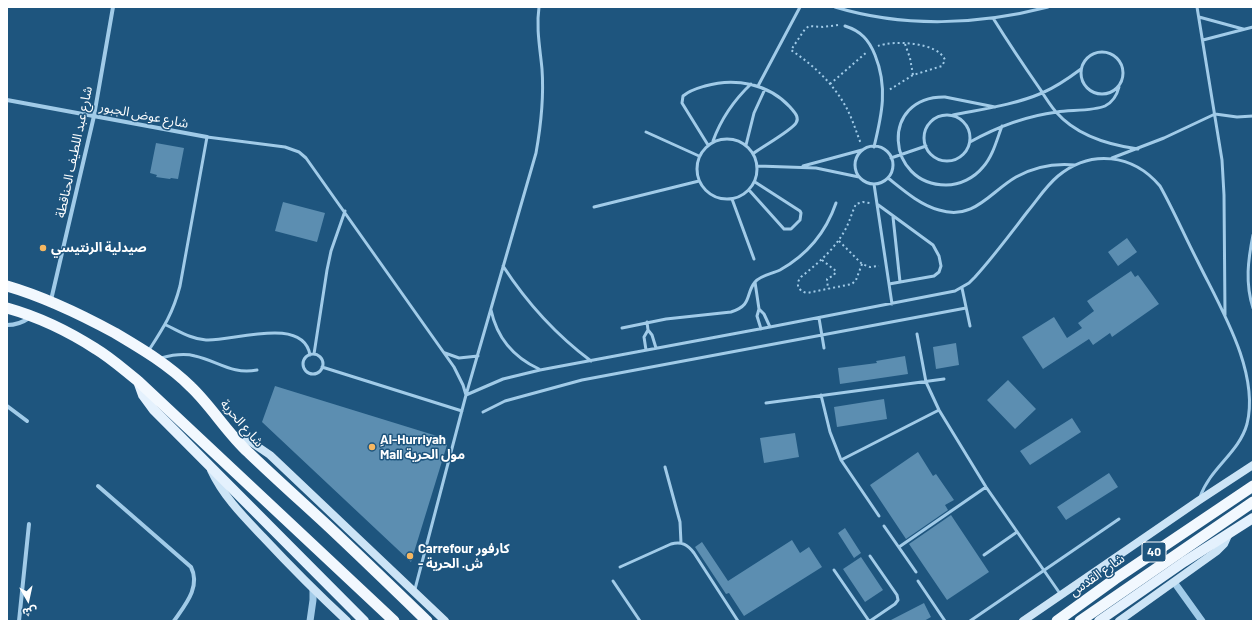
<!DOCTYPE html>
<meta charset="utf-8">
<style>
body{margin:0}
#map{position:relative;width:1260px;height:628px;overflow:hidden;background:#1e557e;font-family:Barlow,"Noto Sans Arabic",sans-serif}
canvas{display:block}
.frame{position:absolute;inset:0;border:8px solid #fff;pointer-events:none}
.north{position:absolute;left:8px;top:580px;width:40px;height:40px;-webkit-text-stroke:3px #1e557e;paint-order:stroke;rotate:171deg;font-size:11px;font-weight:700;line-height:16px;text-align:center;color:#fff}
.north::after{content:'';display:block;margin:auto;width:14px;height:18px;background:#fff;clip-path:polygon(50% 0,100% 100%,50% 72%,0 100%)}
</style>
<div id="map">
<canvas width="1260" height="628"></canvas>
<div class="frame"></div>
<div class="north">ش</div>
</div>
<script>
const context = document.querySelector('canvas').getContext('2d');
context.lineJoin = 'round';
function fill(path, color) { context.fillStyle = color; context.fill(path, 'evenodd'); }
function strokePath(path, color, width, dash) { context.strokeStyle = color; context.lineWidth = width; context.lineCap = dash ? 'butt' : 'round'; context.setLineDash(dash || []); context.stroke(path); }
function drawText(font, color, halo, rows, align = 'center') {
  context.font = font + ' Barlow,"Noto Sans Arabic",sans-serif'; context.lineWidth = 3; context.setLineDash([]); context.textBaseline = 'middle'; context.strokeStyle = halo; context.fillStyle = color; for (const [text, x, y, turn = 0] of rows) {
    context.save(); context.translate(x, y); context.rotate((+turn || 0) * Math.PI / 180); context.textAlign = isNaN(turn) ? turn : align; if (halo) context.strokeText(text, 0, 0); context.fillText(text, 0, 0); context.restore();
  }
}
const building = new Path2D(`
 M156 143 184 148 178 179 171 178 170 179 156 177 157 175 150 173Z
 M283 202 325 213 317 242 275 231Z
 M1127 238 1137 252 1118 266 1108 252Z
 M1131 271 1135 277 1138 275 1159 304 1112 337 1110 333 1093 345 1089 339 1043 369 1022 337 1054 317 1067 338 1082 328 1078 323 1094 311 1087 301Z
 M956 343 959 365 936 369 933 347Z
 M905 356 908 374 840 384 838 368 877 363 876 361Z
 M1008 380 1036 409 1015 429 987 400Z
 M275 386 437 436 447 445 411 562 262 422Z
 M884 399 887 419 837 427 834 407Z
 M1072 418 1081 432 1030 465 1020 451Z
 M795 433 799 457 764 463 760 438Z
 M918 452 933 476 936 474 954 500 945 505 948 510 906 539 870 485Z
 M1109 473 1118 487 1066 520 1057 507Z
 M951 515 989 572 947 600 909 544Z
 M845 528 861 553 854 558 838 533Z
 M792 540 800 553 809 547 822 567 744 616 729 593 726 594 695 547 702 542 728 581Z
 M861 557 883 590 865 602 843 569Z
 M924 603 931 617 924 621H889Z`);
const path = new Path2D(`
 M838 25 823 27 809 26 805 29 791 50C813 65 833 83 846 107 852 118 856 131 861 144
 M905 44 910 58 913 75
 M878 46C893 40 938 42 945 60L942 66 913 75 889 90
 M830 84 867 52
 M839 241 862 264 870 267 879 266
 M822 260 836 271 834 275 827 279 828 289
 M862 264 856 280 852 284 807 293C798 291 795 284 801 277 818 263 834 250 845 230 850 221 852 212 856 204L863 202 870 203`);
const service = new Path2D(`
 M835 7C904 28 979 25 1048 7
 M1197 7 1222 160 1224 195 1225 315
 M1199 17 1243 29
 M993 18C1008 42 1024 66 1040 89 1045 97 1050 105 1056 112 1076 135 1109 145 1138 149
 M845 26C861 31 869 40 875 55 888 87 882 114 874 147
 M1203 40 1253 27
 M1081 73a21 21 0 1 1 42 0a21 21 0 1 1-42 0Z
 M758 86 800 7
 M995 107 945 97C879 96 886 185 946 185 960 185 974 178 983 167 993 156 997 139 1002 126
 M953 115C983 109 1014 105 1042 93 1056 87 1069 78 1081 69
 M924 138a23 23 0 1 1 46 0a23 23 0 1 1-46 0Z
 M646 132 699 156
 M697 169a30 30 0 1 1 60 0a30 30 0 1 1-60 0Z
 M713 141C721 119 733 101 751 84
 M970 142C997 127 1026 116 1057 112 1070 110 1094 111 1105 106 1113 102 1117 95 1119 87
 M708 145 682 103 683 96C690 90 698 88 705 86 735 77 769 84 790 107 794 112 800 117 796 123 792 130 762 147 754 153
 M746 145 754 113 765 89
 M855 165a19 19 0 1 1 38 0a19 19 0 1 1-38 0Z
 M891 158 926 146
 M1112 158 1164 138 1215 114 1237 117 1253 116
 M758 166 816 168 859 177
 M803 166 862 150
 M888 178C903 190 920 205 939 210 974 221 990 192 1016 177 1034 167 1054 163 1075 165
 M874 184 892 304
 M749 190 784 229H791L800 220 801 213 800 211 755 182
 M732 199 754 259
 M877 204 933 245 939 256 941 266 939 272 934 276 889 284
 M594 207 699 181
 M893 217 900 282
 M1253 235C1248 260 1245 283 1253 308
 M503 266C527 303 555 334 591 361
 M755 282 759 309 757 316 761 329
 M962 288 970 326
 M759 309 764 314 770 327
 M491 310C497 338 513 357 539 369
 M819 318 824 348
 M166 325C179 331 191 339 206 340 231 342 303 315 310 355
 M622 328 666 319 731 312C753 305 745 294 755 282 761 275 772 274 780 270 807 255 826 232 836 203
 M648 330 652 335 656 348
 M917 334 926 382 939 410 986 487 1061 595
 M149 350C164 327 173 313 180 286L207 137 285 147 299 152 306 158 454 367 463 385 466 395
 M646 350 644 337 648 330 647 322
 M445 353 459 358 478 356
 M314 354 327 270 331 251 345 211
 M303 364a10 10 0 1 1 20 0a10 10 0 1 1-20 0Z
 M161 358C172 355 184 353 195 356 218 361 232 375 257 370
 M322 367 462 411
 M466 395 503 379 540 370 770 327 955 291 969 283 975 277C994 256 1011 233 1028 211 1038 199 1046 186 1058 176 1091 149 1133 154 1160 186 1174 211 1185 237 1198 262 1220 307 1260 372 1247 424 1239 453 1210 468 1200 497
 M821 395 830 432 841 460 879 516
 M766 403 944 379
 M483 412 505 401 582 380 966 308
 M841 460 939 410
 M665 467 680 522 681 543
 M884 526 916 572
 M899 547 986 487
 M984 555 1017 532
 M620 567 671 544C682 541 688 545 694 553L738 621
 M834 570 869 621
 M613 581 640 621
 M918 581 945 621
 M415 589 466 395 536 153C541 125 544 97 542 69 540 48 536 28 539 7
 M870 621 895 604 898 600 897 595 870 556
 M970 621 1119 519`);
const minor = new Path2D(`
 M7 100 207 137
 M51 300 94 116 113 7
 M7 325C16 325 22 323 29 318
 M7 406 27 421
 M98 486 191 567C201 587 185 605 174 621
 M19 621 29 524`);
const tertiary = new Path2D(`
 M1174 582 1202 621
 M310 621 313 600V589`);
const secondary = new Path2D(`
 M232 435 248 440 270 455 445 621
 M211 470C223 496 243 516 263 537 290 566 318 594 347 621
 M1023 621 1198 501 1253 465
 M1119 621 1217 551 1224 544 1229 533`);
const primary = new Path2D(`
 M138 381 143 395 154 410 364 621
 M1099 621 1184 562 1253 518`);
const trunk = new Path2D(`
 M7 286C45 297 80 314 115 333 142 349 169 365 191 387 212 407 227 433 249 453 275 478 302 502 329 527 362 558 395 590 427 621
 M7 308C39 317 68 331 96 349 111 358 124 370 138 381L394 621
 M1057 621 1115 579 1253 486
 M1080 621 1253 502`);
const markers = [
 [43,248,4,"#f6b761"],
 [372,447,4,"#f6b761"],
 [410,556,4,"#f6b761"]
];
const shields = [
 [1154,552,24]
];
const shieldNames = [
 ["40",1154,552]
];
const streetNames = [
 ["شارع عوض الجبور",144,115,11],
 ["شارع عبد اللطيف الحناقطة",74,152,-78],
 ["شارع الحرية",242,423,49],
 ["شارع القدس",1097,575,-35]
];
const poiNames = [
 ["صيدلية الرنتيسي",51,248],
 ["ِAl-Hurriyah",380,440],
 ["Mall مول الحرية",380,455],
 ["Carrefour كارفور",418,549],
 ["- ش. الحرية",418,564]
];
fill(building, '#5c8eb1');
strokePath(path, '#a1cbe8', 2, [2, 3]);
strokePath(service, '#a1cbe8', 3);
strokePath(minor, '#a1cbe8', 4);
strokePath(tertiary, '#a1cbe8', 7);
strokePath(secondary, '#cce4f6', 8);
strokePath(primary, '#e4f1fd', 10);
strokePath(trunk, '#f2f8fe', 11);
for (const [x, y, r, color] of markers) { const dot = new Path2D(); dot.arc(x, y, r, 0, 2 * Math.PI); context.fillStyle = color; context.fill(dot); strokePath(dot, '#1e557e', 1.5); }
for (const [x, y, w] of shields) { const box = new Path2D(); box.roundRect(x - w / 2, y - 10, w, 20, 3); context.fillStyle = '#1e557e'; context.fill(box); strokePath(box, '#fff', 1); }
drawText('bold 12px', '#fff', null, shieldNames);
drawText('13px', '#fff', '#1e557e', streetNames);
drawText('bold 13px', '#fff', '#1e557e', poiNames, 'left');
</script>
